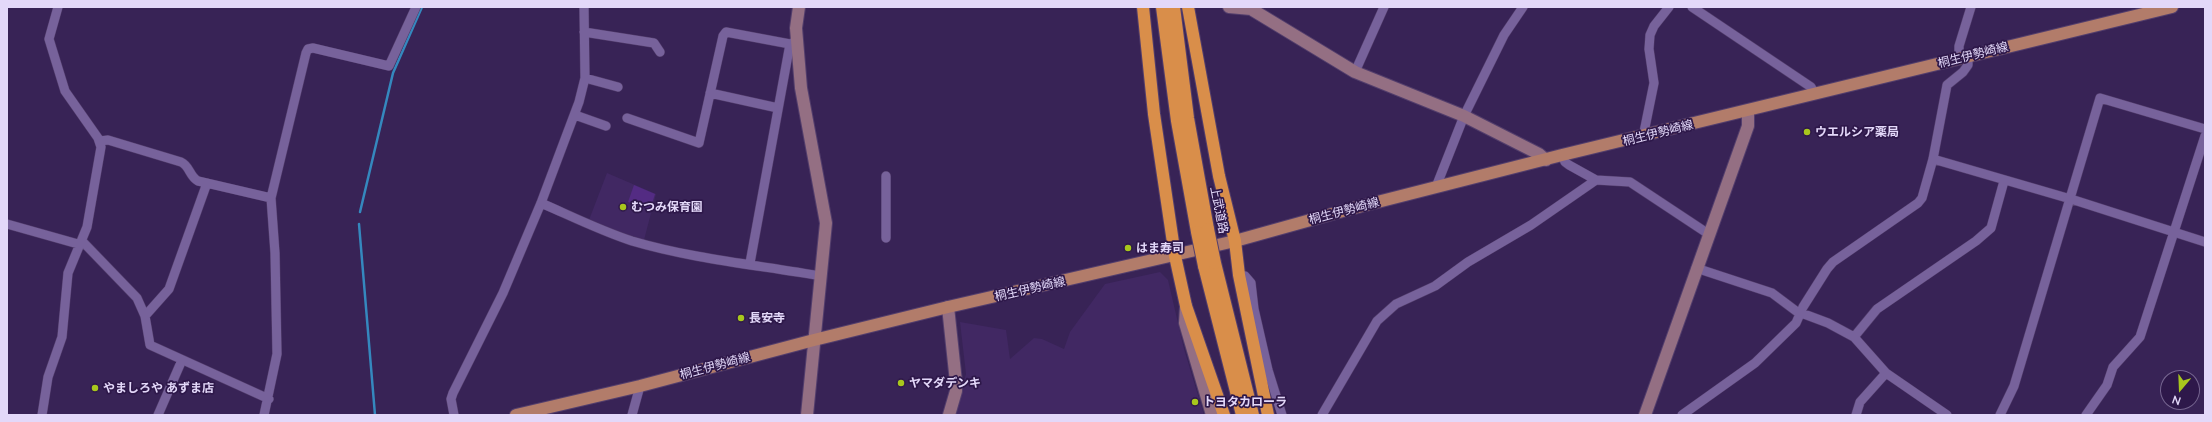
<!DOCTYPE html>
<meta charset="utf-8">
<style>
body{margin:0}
#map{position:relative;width:2212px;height:422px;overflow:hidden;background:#382356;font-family:Lato,sans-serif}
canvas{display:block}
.frame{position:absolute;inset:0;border:8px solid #e3d8f9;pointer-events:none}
.north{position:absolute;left:2160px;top:370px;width:40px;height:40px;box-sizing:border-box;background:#2e184a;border:1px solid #766590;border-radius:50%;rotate:199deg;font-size:11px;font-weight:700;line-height:16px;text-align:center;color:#e3d8f9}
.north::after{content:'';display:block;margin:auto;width:14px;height:18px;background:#a8c71d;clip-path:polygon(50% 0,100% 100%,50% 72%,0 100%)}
</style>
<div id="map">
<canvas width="2212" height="422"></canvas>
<div class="frame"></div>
<div class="north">N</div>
</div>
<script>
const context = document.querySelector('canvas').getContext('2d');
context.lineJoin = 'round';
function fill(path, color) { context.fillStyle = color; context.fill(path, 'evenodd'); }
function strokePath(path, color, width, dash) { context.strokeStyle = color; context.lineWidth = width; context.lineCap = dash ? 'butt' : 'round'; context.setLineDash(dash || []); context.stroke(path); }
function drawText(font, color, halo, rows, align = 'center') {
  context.font = font + ' Lato,"Noto Sans JP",sans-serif'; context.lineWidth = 3.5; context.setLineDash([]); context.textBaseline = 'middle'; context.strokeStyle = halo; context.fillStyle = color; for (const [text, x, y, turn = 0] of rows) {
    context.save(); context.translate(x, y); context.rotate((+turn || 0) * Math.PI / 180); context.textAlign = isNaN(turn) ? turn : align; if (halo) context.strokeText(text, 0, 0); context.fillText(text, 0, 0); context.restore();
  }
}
const built = new Path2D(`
 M607 173 656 194 644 240 632 238 589 220Z
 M1160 272 1168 280 1184 349 1204 415H954L966 374 960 322 1006 330 1010 359 1034 338 1042 339 1064 349 1070 332 1105 284Z`);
const green = new Path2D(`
 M634 185 655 194 650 210 628 202Z`);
const stream = new Path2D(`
 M360 212 393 73 422 7
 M359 224 375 415`);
const street = new Path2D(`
 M1692 7 1811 87 1815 94
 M584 32 654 43 660 52
 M1959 58V46L1971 7
 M1355 72 1384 7
 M585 78 618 87
 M710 93 778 108
 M575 115 606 126
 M627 118 699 143 723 36 726 32 790 44
 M1643 137 1654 83 1649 49 1650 35 1654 26 1669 7
 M100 141 108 140 181 162C190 166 189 176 198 181L271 198
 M1562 155 1565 162 1569 165 1596 180 1630 182 1710 235
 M1933 159 2074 200 2205 242
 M886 176V238
 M1436 187 1464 116 1504 35 1523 7
 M541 203C571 216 601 231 632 241 693 259 758 265 821 276
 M7 224 78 244 83 242 137 298 145 316 150 345 269 399
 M750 263 790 44 796 41
 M1696 268 1772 293 1796 311 1828 323 1854 337 1886 373 1947 415
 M1239 275 1245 276 1251 283 1254 309 1268 370 1282 415
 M145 316 169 289 207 183
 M1854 337 1877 309 1976 241 1991 228 2004 181
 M42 415 48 377 62 337 68 273 87 227 101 147 98 138 65 91 49 39 58 7
 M158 415 182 360
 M264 415 277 354 275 253 271 198 306 53 308 49 313 48 389 66 416 7
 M454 415 451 399 453 393 503 293 541 203 579 102 585 78 584 7
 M632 415 640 386
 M1322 415 1377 321 1396 304 1435 286 1468 262 1531 225 1596 180
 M1682 415 1755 363 1796 323 1803 307 1827 269 1833 262 1918 203 1922 198 1933 159 1947 85 1963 72 1968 65V56
 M1856 415 1860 402 1886 373
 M2000 415 2014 386 2100 98 2205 129
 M2086 415 2107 385 2113 367 2140 337 2205 136`);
const secondary = new Path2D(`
 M799 7 796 28 801 88 826 223 807 415
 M1229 7 1251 9 1355 72 1464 116 1539 154 1546 160
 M1186 306 1185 323 1212 415
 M948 307 956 382V391L949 415
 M1645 415 1748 126V111`);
const primary = new Path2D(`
 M516 415 640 386 814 340 948 307 1235 241 1350 209 1562 155 2172 7`);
const highway = new Path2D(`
 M1143 7 1154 114 1175 256 1186 306 1224 415
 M1162 7 1177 121 1197 232
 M1174 7 1188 118 1208 229
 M1188 7 1219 176 1235 241 1239 275 1268 415
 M1215 263 1253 415
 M1204 266 1242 415`);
const highwayBridge = new Path2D(`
 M1208 229 1215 263
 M1197 232 1204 266`);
const markers = [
 [1807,132,4,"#a8c71d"],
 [623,207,4,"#a8c71d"],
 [1128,248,4,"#a8c71d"],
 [741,318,4,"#a8c71d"],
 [901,383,4,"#a8c71d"],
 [95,388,4,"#a8c71d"],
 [1195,402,4,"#a8c71d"]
];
const streetNames = [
 ["桐生伊勢崎線",1973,55,-14],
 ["桐生伊勢崎線",1658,133,-14],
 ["上武道路",1219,210,79],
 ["桐生伊勢崎線",1344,211,-15],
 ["桐生伊勢崎線",1030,289,-13],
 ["桐生伊勢崎線",715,366,-15]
];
const poiNames = [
 ["ウエルシア薬局",1815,132],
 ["むつみ保育園",631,207],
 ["はま寿司",1136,248],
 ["長安寺",749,318],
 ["ヤマダデンキ",909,383],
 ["やましろや あずま店",103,388],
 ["トヨタカローラ",1203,402]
];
fill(built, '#412863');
fill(green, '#532b83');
strokePath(stream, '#3588be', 2.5);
strokePath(street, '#533e6c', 10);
strokePath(secondary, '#533e6c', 14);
strokePath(primary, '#533e6c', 14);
strokePath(highway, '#533e6c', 14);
strokePath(street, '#77629b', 9);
strokePath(secondary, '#946f83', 12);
strokePath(primary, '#b27c6a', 12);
strokePath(highway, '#d98e4a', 12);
strokePath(highwayBridge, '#533e6c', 14, []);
strokePath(highwayBridge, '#d98e4a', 12);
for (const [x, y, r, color] of markers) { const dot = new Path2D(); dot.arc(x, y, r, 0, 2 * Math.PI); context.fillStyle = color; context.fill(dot); strokePath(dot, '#2e184a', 1.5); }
drawText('12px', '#e3d8f9', '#2e184a', streetNames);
drawText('bold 12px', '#e3d8f9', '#2e184a', poiNames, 'left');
</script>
